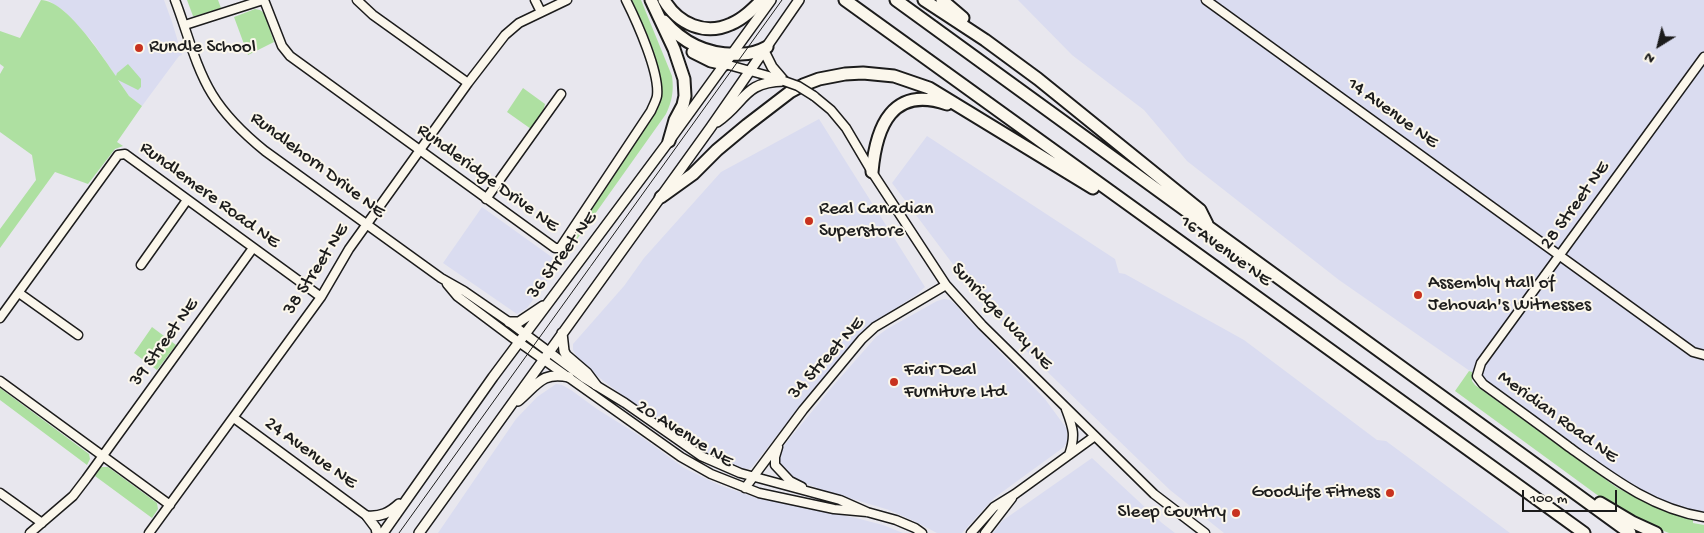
<!DOCTYPE html>
<style>
body{margin:0}
#map{position:relative;width:1704px;height:533px;overflow:hidden;background:#e8e7ee;font-family:"Gochi Hand",sans-serif}
canvas{display:block}
.north{position:absolute;left:1634px;top:20px;width:50px;height:50px;-webkit-text-stroke:4px #fbf7ec;paint-order:stroke;rotate:216deg;font-size:14px;font-weight:700;line-height:20px;text-align:center;color:#1c1c1c}
.north::after{content:'';display:block;margin:auto;width:18px;height:22px;background:#1c1c1c;clip-path:polygon(50% 0,100% 100%,50% 72%,0 100%)}
.scale{position:absolute;left:1522px;top:490px;width:95px;height:22px;box-sizing:border-box;border:2px solid #1c1c1c;border-top:0;padding-left:6px;font-size:15px;line-height:18px;white-space:nowrap;color:#1c1c1c;-webkit-text-stroke:4px #fbf7ec;paint-order:stroke}
</style>
<div id="map">
<canvas width="1704" height="533"></canvas>
<div class="north">N</div>
<div class="scale">100 m</div>
</div>
<script>
const context = document.querySelector('canvas').getContext('2d');
context.lineJoin = 'round';
function fill(path, color) { context.fillStyle = color; context.fill(path, 'evenodd'); }
function strokePath(path, color, width, dash) { context.strokeStyle = color; context.lineWidth = width; context.lineCap = dash ? 'butt' : 'round'; context.setLineDash(dash || []); context.stroke(path); }
function drawText(font, color, halo, rows, align = 'center') {
  context.font = font + ' "Gochi Hand",sans-serif'; context.lineWidth = 4; context.setLineDash([]); context.textBaseline = 'middle'; context.strokeStyle = halo; context.fillStyle = color; for (const [text, x, y, turn = 0] of rows) {
    context.save(); context.translate(x, y); context.rotate((+turn || 0) * Math.PI / 180); context.textAlign = isNaN(turn) ? turn : align; if (halo) context.strokeText(text, 0, 0); context.fillText(text, 0, 0); context.restore();
  }
}
const built = new Path2D(`
 M48 0H164L172 22 182 55 179 56 142 106 129 96 92 41 65 12Z
 M1018 0H1704V517L1635 493 1477 376 1339 280 1187 161 1144 110 1072 55Z
 M819 119 925 287 916 295 866 328 831 368 752 467 749 469 740 468 716 460 695 447 646 413 580 363 573 350V344L624 286 644 258 721 172Z
 M927 136 1115 259 1119 273 1125 274 1244 340 1377 440 1386 441 1510 533H1224L1170 490 1030 355 970 287 892 183Z
 M482 207 560 263 527 308 517 314 443 263Z
 M944 299 950 300 956 305 966 317 1045 399 1067 429V442L1064 447 994 498 962 533H937L914 521 889 510 820 489 791 478 778 464V457L782 448 832 387 876 337 887 329 937 301Z
 M556 384 562 385 571 390 597 409 643 438 684 468 719 485 754 497 856 518 883 525 903 533H438L516 419 537 397Z
 M1092 458 1162 523 1175 533H993L1002 521Z`);
const green = new Path2D(`
 M41 0C66 0 102 56 116 76L117 73 128 64 141 79V87L138 90 118 80 129 96 142 106 117 142 123 146 115 149 88 184 55 172 0 248V229L36 180 32 155 0 132V74L4 67 0 64V31L20 38Z
 M187 0H218L221 8 195 16H193Z
 M632 0H641L672 76C674 91 672 101 666 114L563 259 556 254 565 250 656 112C671 78 646 32 632 0Z
 M255 9 260 10 264 13 274 42 248 55 234 17Z
 M523 88 545 104 543 112 531 129 507 112Z
 M152 327 176 345 157 370 134 353Z
 M1469 371 1472 372V381L1475 385 1616 487C1641 501 1666 512 1693 520V523L1704 525V533H1669L1643 523 1600 497 1455 391Z
 M0 388 89 454 90 459 87 465 0 400Z
 M101 467H108L157 503 158 509 152 518 95 476Z`);
const minor = new Path2D(`
 M175 0C187 31 195 66 212 94 226 117 244 134 265 151L441 278 464 291 509 322 584 378 625 403 701 456 740 473 840 500 867 512
 M264 0 282 46 290 56 555 248H560L651 111C653 106 656 101 657 96 660 73 637 22 626 0
 M357 0 373 15 468 83
 M535 0 541 12
 M1206 0 1693 352 1704 355
 M185 25 263 0
 M1704 57 1481 363 1477 376 1483 384C1512 405 1541 426 1569 447 1611 477 1652 509 1704 517
 M725 64 783 80
 M814 96 831 110 846 128 872 172 946 285 982 325 1154 494 1205 533
 M486 199 561 94
 M141 265 187 200
 M447 284 457 296 513 338 681 457 711 474 759 493 834 509 867 512 896 520 915 528 922 533
 M19 293 78 335
 M0 318 118 155 125 154 321 297
 M0 381 170 505
 M1066 409C1073 428 1076 435 1069 455
 M234 418 367 516
 M778 447 775 457V465L790 481 802 487
 M745 488 803 410 862 339 875 327 946 285
 M0 493 42 523
 M30 533 73 496 86 479 253 248
 M149 533 321 297 349 249 468 83 505 35 519 23 567 0
 M971 533 994 507 1015 494 1095 436
 M985 533 1012 498`);
const major = new Path2D(`
 M764 51 772 67 784 81
 M717 122C746 102 743 82 784 81
 M509 322H519L543 306
 M562 333 564 351 566 355 587 373 596 385
 M518 401C537 385 542 371 569 377
 M367 516C381 517 389 513 399 504
 M367 516 376 528 377 533
 M383 533 493 377 669 141 771 0
 M419 533 711 127 799 0`);
const highway = new Path2D(`
 M651 0 674 49 684 79 685 96 683 105 675 120 669 141
 M664 0C678 24 705 36 731 24 743 19 753 9 762 0
 M845 0 1584 533
 M896 0 1630 533
 M924 0 985 40 1038 79 1200 210 1207 224
 M942 0 963 18
 M664 21C684 44 710 56 741 54 750 54 758 52 767 47
 M693 52 711 61 725 64
 M872 172C876 127 892 85 947 104
 M661 197 693 174 717 150 747 125 790 92 803 85 819 79 845 74 863 73 894 76 929 88 1093 188
 M1600 503 1632 522 1656 533`);
const tram = new Path2D(`
 M399 533 782 0`);
const minorBridge = new Path2D(`
 M784 81 798 86 814 96`);
const markers = [
 [139,48,5,"#c8321e"],
 [809,221,5,"#c8321e"],
 [1418,295,5,"#c8321e"],
 [894,382,5,"#c8321e"],
 [1390,493,5,"#c8321e"],
 [1236,513,5,"#c8321e"]
];
const poiNames = [
 ["Rundle School",149,48],
 ["Real Canadian",819,210],
 ["Superstore",819,232],
 ["Assembly Hall of",1428,284],
 ["Jehovah's Witnesses",1428,306],
 ["Fair Deal",904,371],
 ["Furniture Ltd",904,393],
 ["GoodLife Fitness",1380,493,"right"],
 ["Sleep Country",1226,513,"right"]
];
const streetNames = [
 ["14 Avenue NE",1392,114,36],
 ["Rundlehorn Drive NE",317,166,37],
 ["Rundleridge Drive NE",487,179,36],
 ["Rundlemere Road NE",209,196,36],
 ["28 Street NE",1576,206,-54],
 ["16 Avenue NE",1225,252,36],
 ["36 Street NE",563,256,-53],
 ["38 Street NE",317,270,-57],
 ["Sunridge Way NE",1001,317,47],
 ["39 Street NE",165,343,-54],
 ["34 Street NE",827,359,-48],
 ["Meridian Road NE",1557,418,36],
 ["20 Avenue NE",684,435,32],
 ["24 Avenue NE",310,454,36]
];
fill(built, '#dadcf0');
fill(green, '#aee0a1');
strokePath(minor, '#1c1c1c', 11);
strokePath(major, '#1c1c1c', 12);
strokePath(highway, '#1c1c1c', 15);
strokePath(minor, '#fbf7ec', 8);
strokePath(major, '#fbf7ec', 9);
strokePath(highway, '#fbf7ec', 11);
strokePath(tram, '#1c1c1c', 1);
strokePath(minorBridge, '#1c1c1c', 11, []);
strokePath(minorBridge, '#fbf7ec', 8);
for (const [x, y, r, color] of markers) { const dot = new Path2D(); dot.arc(x, y, r, 0, 2 * Math.PI); context.fillStyle = color; context.fill(dot); strokePath(dot, '#fbf7ec', 2); }
drawText('19px', '#1c1c1c', '#fbf7ec', poiNames, 'left');
drawText('19px', '#1c1c1c', '#fbf7ec', streetNames);
</script>
